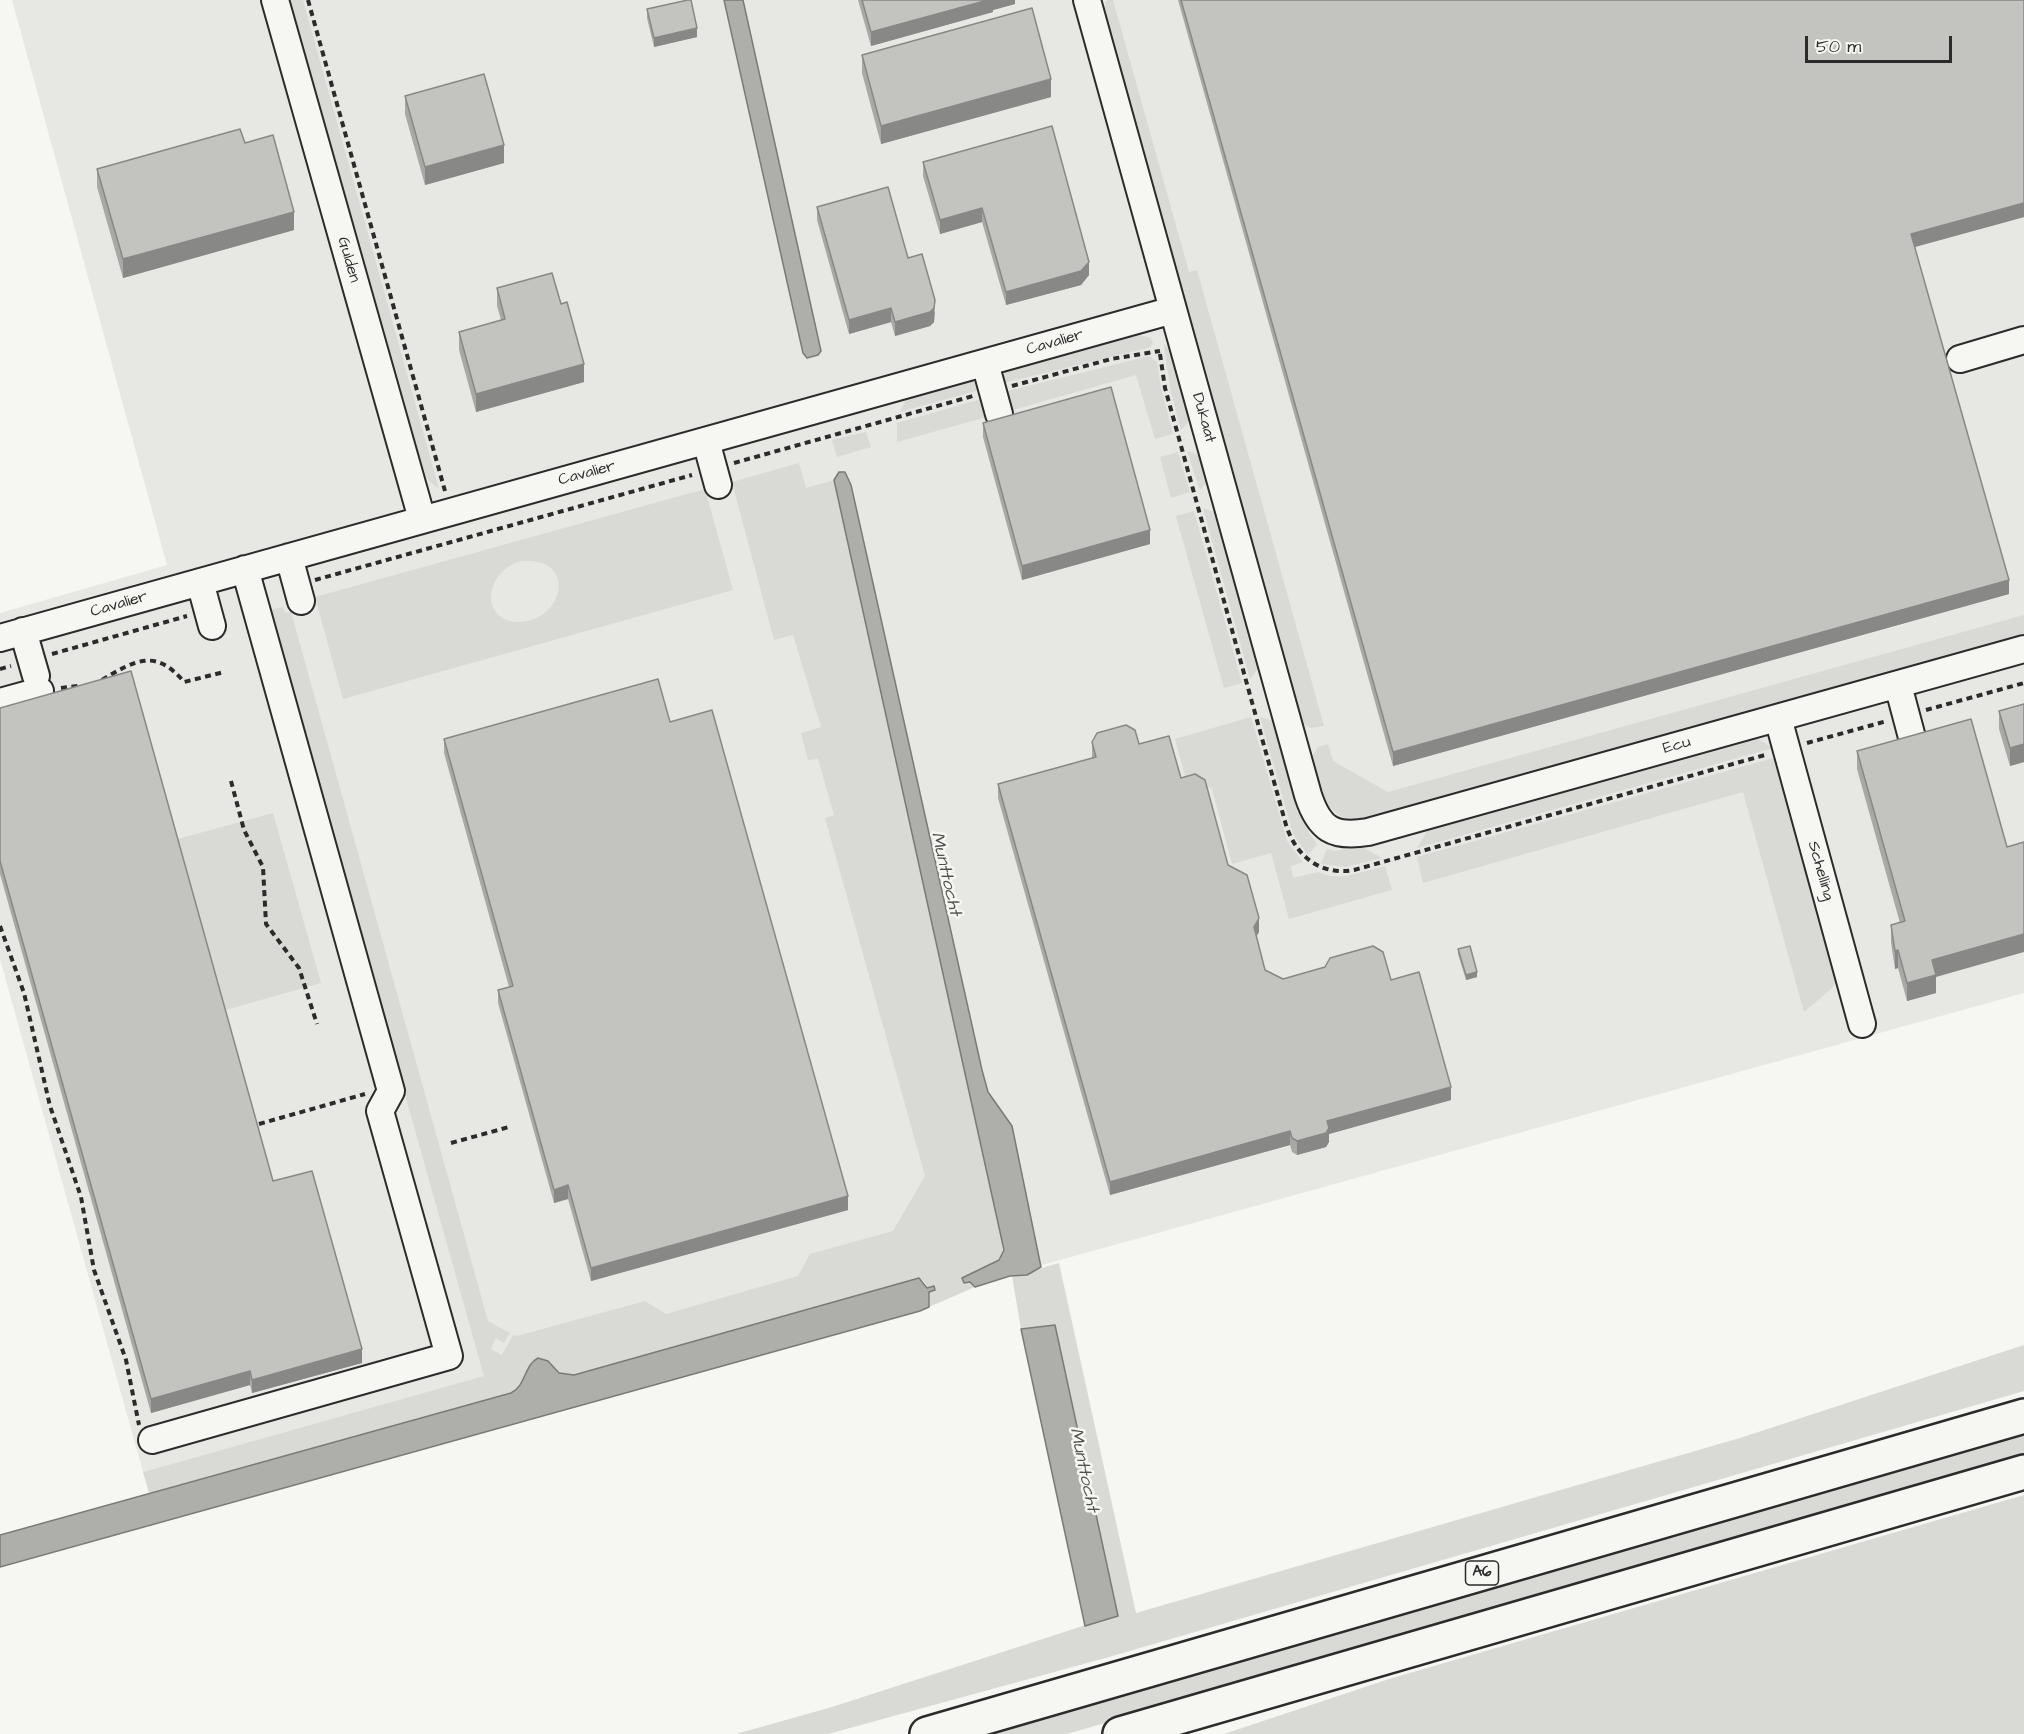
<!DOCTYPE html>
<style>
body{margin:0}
#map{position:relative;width:2024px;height:1734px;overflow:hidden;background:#f6f6f2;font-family:"Architects Daughter",sans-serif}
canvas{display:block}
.scale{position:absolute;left:1805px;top:36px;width:147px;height:27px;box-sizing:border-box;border:3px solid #2b2b2b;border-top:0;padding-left:8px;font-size:18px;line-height:21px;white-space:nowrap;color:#2b2b2b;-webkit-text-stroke:4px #f6f6f2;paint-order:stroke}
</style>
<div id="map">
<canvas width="2024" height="1734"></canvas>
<div class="scale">50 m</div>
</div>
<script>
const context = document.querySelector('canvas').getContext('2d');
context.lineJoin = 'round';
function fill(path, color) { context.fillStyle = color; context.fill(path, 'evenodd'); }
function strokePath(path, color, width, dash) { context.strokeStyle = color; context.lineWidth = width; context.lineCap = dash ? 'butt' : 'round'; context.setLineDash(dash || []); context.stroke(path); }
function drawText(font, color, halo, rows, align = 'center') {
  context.font = font + ' "Architects Daughter",sans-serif'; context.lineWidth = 5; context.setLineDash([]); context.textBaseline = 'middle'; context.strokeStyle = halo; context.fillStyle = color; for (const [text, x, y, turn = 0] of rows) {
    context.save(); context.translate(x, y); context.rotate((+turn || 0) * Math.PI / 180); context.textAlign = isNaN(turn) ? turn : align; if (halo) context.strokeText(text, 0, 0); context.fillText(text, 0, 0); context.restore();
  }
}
const built = new Path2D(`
 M12 0H2024V993L1024 1270 971 1240 143 1472 0 959V613L167 565Z`);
const green = new Path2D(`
 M289 0H303L439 489 428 480 418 463Z
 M1107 0H1113L1189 272 1197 270 1324 726 1311 728 1300 722 1102 11Z
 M1139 335 1151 338 1153 344 1148 348 1003 383 1005 373 1014 366 1122 337Z
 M1164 344C1175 352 1192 400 1190 414 1190 420 1186 425 1181 430L1170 388Z
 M1149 356 1157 362 1161 388 1173 434 1155 439 1136 375 1009 411 1004 392Z
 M964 380 977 383 983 389 900 412 907 397Z
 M985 398 990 416 897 442V423Z
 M866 432 871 447 837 457 832 440Z
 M1187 451C1206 454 1216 477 1200 490Z
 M1178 452 1190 492 1171 498 1160 457Z
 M799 463 806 488 834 480 1001 1232 1003 1257 962 1278 964 1283 970 1281 975 1287 929 1307C932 1297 928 1282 919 1278L574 1375 559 1373 548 1361 538 1358C527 1368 524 1387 511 1393L149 1493 143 1472 484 1376 269 610 283 607 285 613 291 612 488 1321 510 1333 504 1343 496 1338 491 1349 502 1355 513 1335 517 1336 645 1301 666 1314 798 1276 810 1254 893 1231 925 1176 825 818 834 815 818 759 808 760 801 733 821 727 793 635 774 640 732 482Z
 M705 489 733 590 343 699 315 597ZM521 561C578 556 565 621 519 622 480 622 483 572 521 561Z
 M1203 508 1217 513 1260 656 1258 669 1250 679Z
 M1194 511 1242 683 1224 688 1176 516Z
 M2024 615V638L1357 822C1323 814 1319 790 1310 760L1318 747 1328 744 1333 761 1388 792Z
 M1251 717 1287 841 1303 862 1291 866 1293 878 1318 872 1330 876H1347L1385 866 1392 890 1289 919 1271 853 1232 864 1212 789 1196 780 1187 783 1175 739Z
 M1260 717 1273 721 1280 729 1309 833 1317 844 1308 855 1293 834Z
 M1754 737 1773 748 1417 848 1429 828Z
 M1777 757 1837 980 1832 988 1804 1012 1743 792 1423 883 1417 857Z
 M273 813 321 983 222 1011 174 840Z
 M1362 847 1382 858 1345 867 1321 864 1327 849 1334 851Z
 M1059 1263 1136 1613 1740 1438 2024 1345V1391L1109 1657 828 1734H736L832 1707 1117 1615 1027 1328 1021 1329 1012 1276C1029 1275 1042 1267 1059 1263Z
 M2024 1429V1457L1067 1734H977Z
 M2024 1495V1734H1224L1389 1679Z`);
const water = new Path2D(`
 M724 0H743L821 351 818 355 807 358 803 353Z
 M839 472H845L851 485 982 1070 988 1092 1012 1126 1041 1267 1027 1275 1010 1276 975 1287 970 1282 964 1283 962 1278 999 1260 1004 1250 834 480Z
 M919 1278 927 1288 934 1286 935 1290 929 1292V1307L920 1311 0 1567V1535L511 1393C526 1386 524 1365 538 1358L548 1361 559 1373 574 1375Z
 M1055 1325 1118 1616 1085 1626 1021 1329Z`);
const path = new Path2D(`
 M308 0 445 491
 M1160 354 1165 388 1286 825C1296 856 1320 876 1354 870L1765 755
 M1012 386 1111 359 1160 351
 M734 463 973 396
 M315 580 692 475
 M52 654 187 616
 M0 669 11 666
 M102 680C135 660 156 648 184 682L224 672
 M61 688 78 686
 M1926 710 2024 683
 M1807 743 1887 721
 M231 781 244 830 263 867 266 924 299 968 317 1024
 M0 926 24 993 50 1106 81 1197 94 1270 126 1360 139 1425
 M259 1124 365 1094
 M451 1143 509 1127`);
const minor = new Path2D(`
 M275 0 422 519
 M1087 0 1308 795C1319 829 1333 838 1368 832L2024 649
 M1960 359 2024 340
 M985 363 999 414
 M706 441 718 485
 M289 557 301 601
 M200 582 212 626
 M23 631 36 676
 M0 638 1173 310
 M1898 685 1914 745
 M0 702 40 691
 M1778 718 1862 1024
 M152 1440 449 1356 380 1111 391 1091 245 569`);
const highway = new Path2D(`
 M927 1734 2024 1416
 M1120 1734 2024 1472`);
const wall = new Path2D(`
 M858 0H1015V4L993 10V12L871 46Z
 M1178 0H2024V217L1915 247 2009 594 1393 766Z
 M647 9 697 37 654 47 647 18Z
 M862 55 1051 97 881 144 862 73Z
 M405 96 504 163 425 185 405 114Z
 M245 143 294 230 123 278 97 187V169Z
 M923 162 1089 275 1081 285 1006 305 982 222 940 234 923 176Z
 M817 207 908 258 935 313 934 322 930 326 895 336 891 322 849 334 817 220Z
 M497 288 561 304 584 382 476 412 459 350V332L501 320 497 306Z
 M983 423 1150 544 1022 580 983 437Z
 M2024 704V762L2010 766 1999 729V711Z
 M0 708 273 1181 362 1363 252 1393 250 1385 151 1413 0 874Z
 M670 722 848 1210 591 1281 568 1199 554 1203 498 1003V990L509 987 444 753V739Z
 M1092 742 1139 744 1181 778 1228 865 1259 932 1256 936 1265 970 1283 979 1391 980 1451 1100 1329 1134V1142L1326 1147 1297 1155 1292 1152 1290 1145 1110 1195 998 798V784L1092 758Z
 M1857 751 1936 977V993L1907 1001 1898 968 1895 969 1891 943V925L1900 923 1857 769Z
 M1458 949 1477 977 1466 980 1458 954Z`);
const shadedWall = new Path2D(`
 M988 0H1015V4L993 10V12L871 46V32Z
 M697 28V37L654 47V38Z
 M1051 79V97L881 144V126Z
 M504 145V163L425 185V167Z
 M2024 203V217L1911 248V234Z
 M982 208V222L940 234V220Z
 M294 212V230L123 278V259Z
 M1089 262V275L1081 285 1006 305V292Z
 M935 300 934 322 930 326 895 336V322Z
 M891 308V322L849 334V320Z
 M584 364V382L476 412V394Z
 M1150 530V544L1022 580V566Z
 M2009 580V594L1393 766V752Z
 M2024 744V762L2010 766V748Z
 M1259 918V932L1254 941V927Z
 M2024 934V952L1936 977V993L1907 1001V983L1932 960Z
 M1898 950V968L1895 969V951Z
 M1477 972V977L1466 980V975Z
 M1451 1087V1100L1329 1134V1142L1326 1147 1297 1155V1141L1327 1121Z
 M1290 1131V1145L1110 1195V1182Z
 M568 1185V1199L554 1203V1190Z
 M848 1196V1210L591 1281V1268Z
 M362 1349V1363L252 1393V1380Z
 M250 1371V1385L151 1413V1399Z`);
const building = new Path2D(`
 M688 0H691L697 28 654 38 647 9Z
 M862 0H988L871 32Z
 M1181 0H2024V203L1911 234 2009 580 1393 752Z
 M1032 8 1051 79 881 126 862 55Z
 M484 74 504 145 425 167 405 96Z
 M1052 126 1089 262 1081 271 1006 292 982 208 940 220 923 162Z
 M240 129 245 143 273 135 294 212 123 259 97 169Z
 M888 187 908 258 922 254 935 300 934 308 930 312 895 322 891 308 849 320 817 207Z
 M552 273 561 304 567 302 584 364 476 394 459 332 505 319 497 288Z
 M1111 387 1150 530 1022 566 983 423Z
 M131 671 273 1181 312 1171 362 1349 252 1380 250 1371 151 1399 0 861V708Z
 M658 679 670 722 712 710 848 1196 591 1268 568 1185 554 1190 498 990 513 986 444 739Z
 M2024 704V744L2010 748 1999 711Z
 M1971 719 2007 847 2024 842V934L1932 960 1936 975 1907 983 1898 950 1895 951 1891 925 1905 921 1857 751Z
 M1126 725 1135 730 1139 744 1169 736 1181 778 1195 774 1205 780 1228 865 1247 875 1259 918 1254 927 1265 970 1283 979 1325 967 1330 958 1373 946 1383 952 1391 980 1419 972 1451 1087 1327 1121 1329 1128 1326 1133 1297 1141 1292 1138 1290 1131 1110 1182 998 784 1096 757 1092 742 1097 733Z
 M1470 946 1477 972 1466 975 1458 949Z`);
const shields = [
 [1482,1573,33]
];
const shieldNames = [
 ["A6",1482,1573]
];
const streetNames = [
 ["Gulden",348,260,74],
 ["Cavalier",1055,343,-16],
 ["Dukaat",1203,418,74],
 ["Cavalier",587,474,-15],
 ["Cavalier",119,605,-16],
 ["Ecu",1677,746,-16],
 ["Schelling",1820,871,74]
];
const waterNames = [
 ["Munttocht",945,874,77],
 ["Munttocht",1083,1470,78]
];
fill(built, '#e7e7e3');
fill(green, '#d9d9d5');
fill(water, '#aeaeab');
strokePath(water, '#7a7a78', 1.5);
strokePath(minor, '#2b2b2b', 30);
strokePath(highway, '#2b2b2b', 38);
strokePath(path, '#2b2b2b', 4, [6, 4.5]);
strokePath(minor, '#f6f6f2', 26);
strokePath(highway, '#f6f6f2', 33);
fill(wall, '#a8a8a5');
fill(shadedWall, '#888886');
fill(building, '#c3c3c0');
strokePath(building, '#888886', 1.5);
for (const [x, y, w] of shields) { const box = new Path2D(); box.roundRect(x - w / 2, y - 12, w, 24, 4.5); context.fillStyle = '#f6f6f2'; context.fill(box); strokePath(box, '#2b2b2b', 1.5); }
drawText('bold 15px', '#2b2b2b', null, shieldNames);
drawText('16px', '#2b2b2b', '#f6f6f2', streetNames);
drawText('italic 18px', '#525251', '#f6f6f2', waterNames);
</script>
